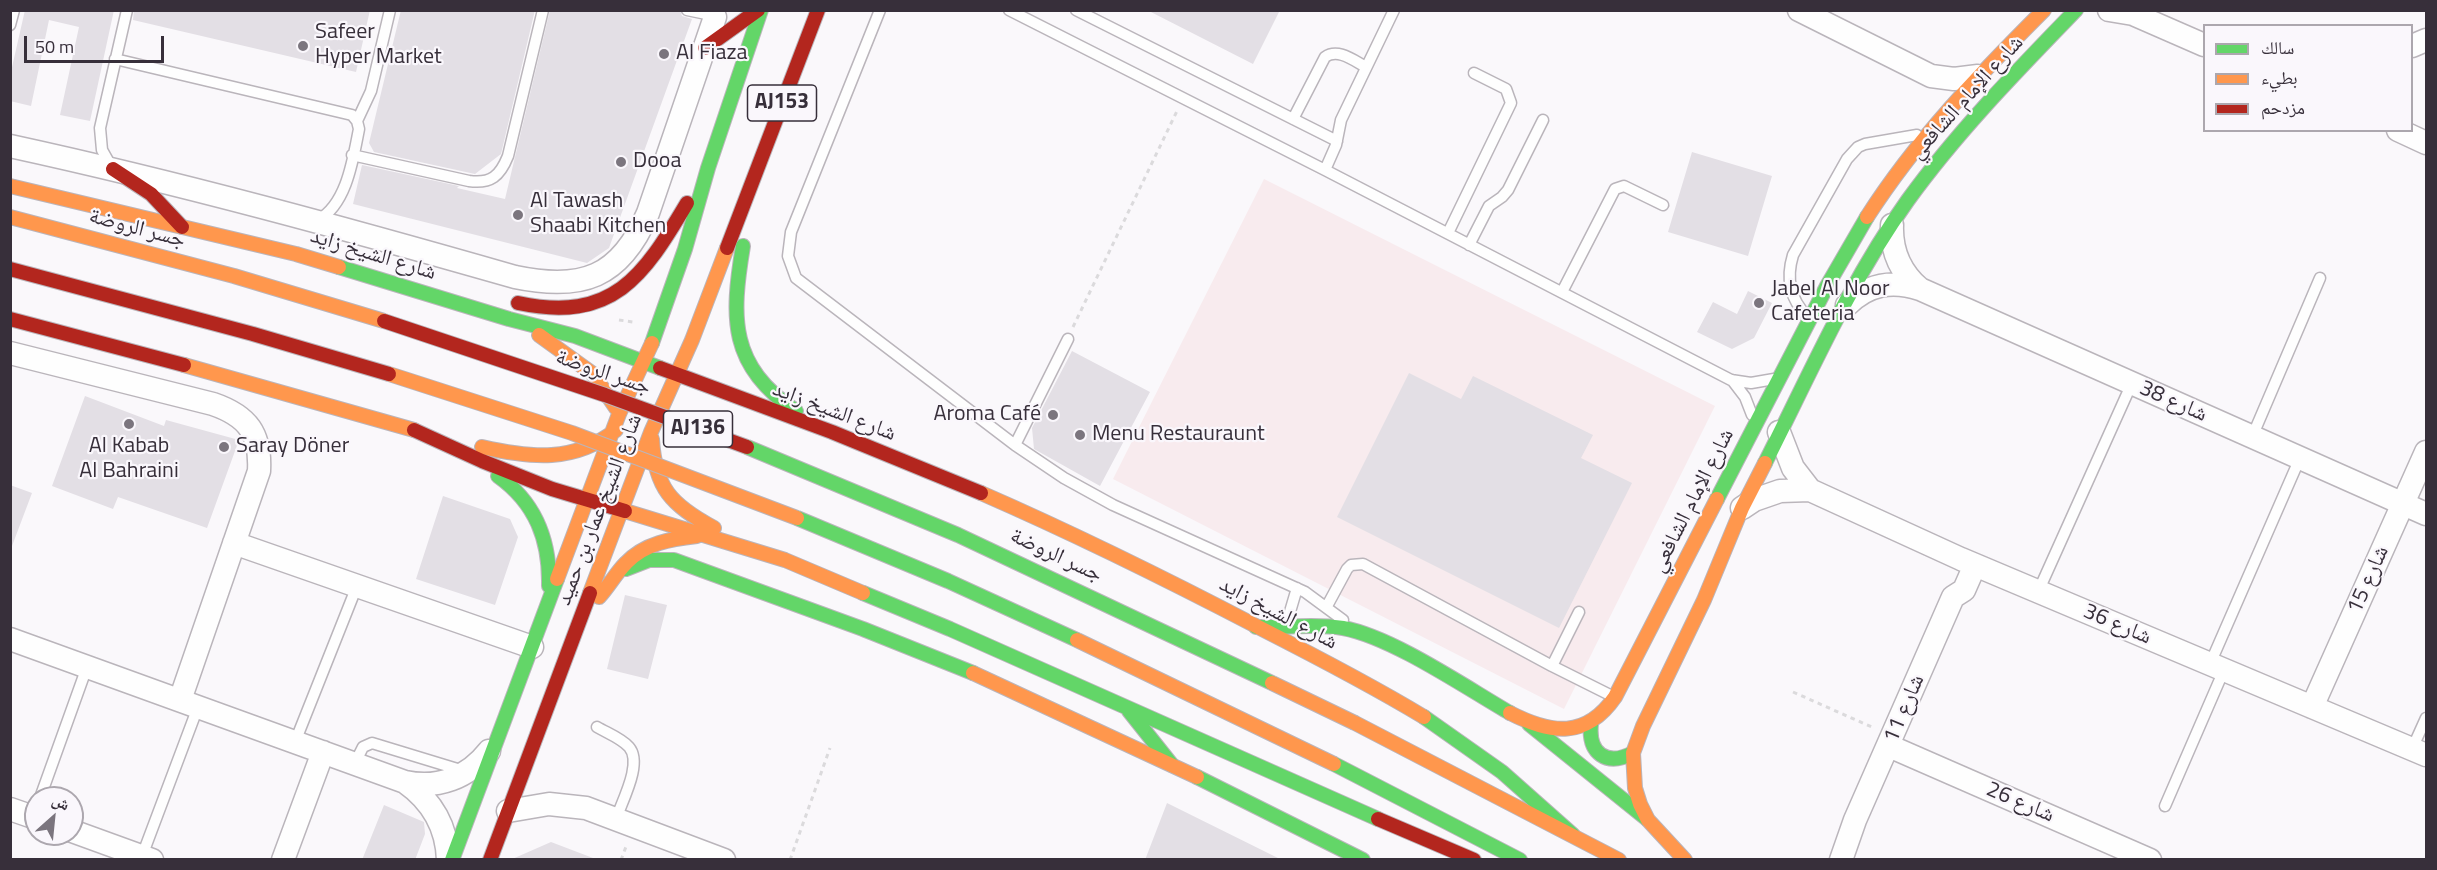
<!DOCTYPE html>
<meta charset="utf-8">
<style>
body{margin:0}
#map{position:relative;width:2437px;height:870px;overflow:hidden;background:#faf8fb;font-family:"Titillium Web","Noto Naskh Arabic",sans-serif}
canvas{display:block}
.frame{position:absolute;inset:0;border:12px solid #372f3a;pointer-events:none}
.legend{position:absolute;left:2203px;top:24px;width:210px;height:108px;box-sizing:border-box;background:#faf7fc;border:2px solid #aca7ae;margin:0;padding:8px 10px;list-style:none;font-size:18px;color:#372f3a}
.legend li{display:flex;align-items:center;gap:12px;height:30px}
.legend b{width:30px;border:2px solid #aca7ae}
.north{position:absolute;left:24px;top:786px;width:60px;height:60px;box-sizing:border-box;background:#faf7fc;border:2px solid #aca7ae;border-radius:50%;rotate:27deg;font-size:16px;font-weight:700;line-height:24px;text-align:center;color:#372f3a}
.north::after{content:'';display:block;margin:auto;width:21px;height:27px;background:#7b757e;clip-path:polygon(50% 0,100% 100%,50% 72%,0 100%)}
.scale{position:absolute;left:24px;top:36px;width:140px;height:27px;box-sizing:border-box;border:3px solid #372f3a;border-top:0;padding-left:8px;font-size:18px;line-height:21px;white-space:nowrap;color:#372f3a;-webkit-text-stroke:4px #faf7fc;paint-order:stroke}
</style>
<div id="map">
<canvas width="2437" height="870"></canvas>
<div class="frame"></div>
<ul class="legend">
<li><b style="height:8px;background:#63d668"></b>سالك</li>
<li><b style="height:8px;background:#ff974d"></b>بطيء</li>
<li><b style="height:8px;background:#b3261e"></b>مزدحم</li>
</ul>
<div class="north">ش</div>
<div class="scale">50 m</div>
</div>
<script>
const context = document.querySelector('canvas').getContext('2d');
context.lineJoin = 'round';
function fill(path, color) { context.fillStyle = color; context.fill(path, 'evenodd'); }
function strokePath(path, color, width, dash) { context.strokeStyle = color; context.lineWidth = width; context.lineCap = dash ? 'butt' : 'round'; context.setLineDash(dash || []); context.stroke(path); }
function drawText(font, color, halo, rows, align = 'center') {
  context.font = font + ' "Titillium Web","Noto Naskh Arabic",sans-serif'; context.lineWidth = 4.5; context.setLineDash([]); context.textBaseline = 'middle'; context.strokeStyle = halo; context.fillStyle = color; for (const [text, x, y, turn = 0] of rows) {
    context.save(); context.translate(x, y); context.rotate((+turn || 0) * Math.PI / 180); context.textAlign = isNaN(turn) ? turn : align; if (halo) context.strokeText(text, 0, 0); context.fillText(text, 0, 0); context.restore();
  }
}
const education = new Path2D(`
 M1264 179 1715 406 1564 709 1113 479Z`);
const building = new Path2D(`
 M25 10H114L90 121 60 115 79 27 49 20 31 106 10 101V76Z
 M134 10H370L356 72 133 20Z
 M401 10H535L501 154 475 174 374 152 369 143Z
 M550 10H680L682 16 692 19 609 248 587 263 353 204 362 165 459 186 457 188 505 199Z
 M1147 10H1280L1253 64Z
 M1692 152 1772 176 1748 256 1668 232Z
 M1748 291 1772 303 1754 338 1732 349 1697 332 1713 302 1737 314Z
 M1072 351 1150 392 1100 486 1034 449 1032 428Z
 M1409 373 1461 399 1473 376 1593 435 1581 458 1632 483 1559 628 1337 517Z
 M85 396 164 426 166 420 239 440 207 528 118 497 113 509 52 486Z
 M10 485 32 493 12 546H10Z
 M443 496 510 519 518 537 495 605 416 579Z
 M625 595 667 605 648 679 607 669Z
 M1167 803 1282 860H1145Z
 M384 805 424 822 425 834 415 860H362Z
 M551 842 593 858V860H510Z`);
const path = new Path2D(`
 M619 320 633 322
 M1073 327 1177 111
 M1793 692 1874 728
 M621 860 627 844
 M790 860 830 748`);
const lane = new Path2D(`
 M687 10 716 16
 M880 10 791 232 788 256 796 278 1015 445 1064 478 1113 505 1305 592 1343 620
 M1009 10 1325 170 1731 380 1751 383 1774 379
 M1076 10 1337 141
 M10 25 14 10
 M115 59 352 115 357 121 359 129C353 159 347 204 318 220
 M1293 119 1325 57C1338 48 1353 60 1366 67
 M357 121 371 91 390 10
 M352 155 469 181C491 184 500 176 508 156L543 10
 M111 166 102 150 100 128 127 10
 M1325 170 1336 145 1341 120 1394 10
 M1448 233 1511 103 1506 89 1474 73
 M1469 245 1489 206 1502 197 1508 190 1543 120
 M1562 292 1615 189 1624 186 1663 205
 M1807 316C1790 299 1786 278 1793 255L1847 159 1858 147 1865 144 1917 135
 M1732 380 1745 397 1752 415
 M2252 437 2320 278
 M1015 445 1068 339
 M2038 592 2132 383
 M1327 606 1347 569 1351 565 1363 564 1552 666 1612 696
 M1287 622 1297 588
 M2210 664 2300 458
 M1552 666 1579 612
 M597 727C607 733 621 738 629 747 643 763 622 801 616 819
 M295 742 357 586
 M2412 749 2426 718
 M355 763 363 747 372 743 464 771
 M40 798 87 667
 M2165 806 2224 670
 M142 856 198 707`);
const street = new Path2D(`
 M1799 10 1931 76 1954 79 1978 76
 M2109 10 2133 14 2204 45
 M2412 46 2426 40
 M2398 130 2426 143
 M10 146C180 183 347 229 515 277 582 291 620 278 648 213L715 17
 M1892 225C1891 251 1900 272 1920 289
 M1847 305C1868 284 1892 280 1920 289L2426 514
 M10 353 213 404C248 416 261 434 259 471L180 700
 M1779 432 1793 468 1810 490
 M1742 508 1754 500 1780 491 1810 490 1961 559 2426 755
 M234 543 532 647
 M10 639 405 782C438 789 468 778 489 751
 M2312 707 2426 452
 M1889 746 2150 860
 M405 782C432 801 447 826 448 860
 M10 809 36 818
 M508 811 549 804 586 808 724 860
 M72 831 152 860
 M283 860 323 752
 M1841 860 1855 820 1953 597 1964 590 1975 565`);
const fast = new Path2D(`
 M743 246C731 318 729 366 796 411
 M339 267 509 319 575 336 660 368
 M652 343 685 249 708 168 761 10
 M1765 463C1810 374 1850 281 1908 200 1958 131 2017 71 2076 10
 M498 476C536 503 550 540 549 586
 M1717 499 1827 286 1867 217
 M626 569 649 560H674L863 629 973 673
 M863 593 950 629 1378 819
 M1256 627C1285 628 1314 623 1343 628 1392 637 1465 687 1510 713
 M1129 711 1172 765
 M1424 717 1502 772 1573 835
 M1529 724 1647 819
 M1591 724C1588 753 1606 767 1633 753
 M1334 764 1520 860
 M1197 777 1363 860
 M452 860 557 579`);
const slow = new Path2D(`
 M10 186 296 254 339 267
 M1867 217C1917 139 1979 75 2044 10
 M539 335 593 374 616 408
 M184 365 414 430
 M652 439C655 488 671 505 714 528
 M482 447C531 458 574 463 616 430
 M981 493C1075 534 1168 580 1260 628 1315 656 1371 685 1424 717
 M625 511 785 560 863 593
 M557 579 619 414 652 343
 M590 593 651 432 692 340 727 248
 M599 597C609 586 616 573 626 563 645 543 671 539 697 536
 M973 673 1197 777
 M1510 713C1551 734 1586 739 1615 697L1717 499
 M1355 723 1619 860
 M1685 860 1648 820 1640 804 1635 788 1633 753 1643 726 1704 600 1742 508 1765 463`);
const jam = new Path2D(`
 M705 48 758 10
 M113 169 151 194 182 227
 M727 248 818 10
 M518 303C613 323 643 277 687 203
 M10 319 184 365
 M660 368 832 432 981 493
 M414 430 482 461 552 489 625 511
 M1378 819 1474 860
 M490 860 590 593`);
const fastBridge = new Path2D(`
 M747 447 958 535 1272 683
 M797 518 948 581 1077 640`);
const slowBridge = new Path2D(`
 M10 217 234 276 384 321
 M389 374 572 433 797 518
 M1077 640 1334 764
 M1272 683 1355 723`);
const jamBridge = new Path2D(`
 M10 269 253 334 389 374
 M384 321 605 395 747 447`);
const markers = [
 [303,46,6,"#7b757e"],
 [664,54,6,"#7b757e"],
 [621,162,6,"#7b757e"],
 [518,215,6,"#7b757e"],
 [1759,303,6,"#7b757e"],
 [1053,415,6,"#7b757e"],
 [129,424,6,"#7b757e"],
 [1080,435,6,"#7b757e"],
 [224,447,6,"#7b757e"]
];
const shields = [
 [782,103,69],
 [698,429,69]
];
const shieldNames = [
 ["AJ153",782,103],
 ["AJ136",698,429]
];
const poiNames = [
 ["Safeer",315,33],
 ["Hyper Market",315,58],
 ["Al Fiaza",676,54],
 ["Dooa",633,162],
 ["Al Tawash",530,202],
 ["Shaabi Kitchen",530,227],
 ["Jabel Al Noor",1771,290],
 ["Cafeteria",1771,315],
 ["Aroma Café",1041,415,"right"],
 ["Menu Restauraunt",1092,435],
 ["Al Kabab",129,447,"center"],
 ["Al Bahraini",129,472,"center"],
 ["Saray Döner",236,447]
];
const streetNames = [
 ["شارع الإمام الشافعي",1967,98,-48],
 ["جسر الروضة",137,229,15],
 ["شارع الشيخ زايد",373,255,17],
 ["جسر الروضة",603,373,19],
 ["شارع 38",2173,402,24],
 ["شارع الشيخ زايد",834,412,21],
 ["شارع الإمام الشافعي",1693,501,-63],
 ["شارع الشيخ عمار بن حميد",600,510,-69],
 ["جسر الروضة",1056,556,25],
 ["شارع 15",2369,580,-66],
 ["شارع الشيخ زايد",1278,614,28],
 ["شارع 36",2117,625,23],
 ["شارع 11",1905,709,-67],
 ["شارع 26",2020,803,23]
];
fill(education, '#f8ebee');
fill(building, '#e3dfe5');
strokePath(lane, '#bab5bb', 13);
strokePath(street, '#bab5bb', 25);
strokePath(fast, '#bab5bb', 16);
strokePath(slow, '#bab5bb', 16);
strokePath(jam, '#bab5bb', 16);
strokePath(path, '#dbdadc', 3, [4.5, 4.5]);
strokePath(lane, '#fefefe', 10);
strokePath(street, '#fefefe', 22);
strokePath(fast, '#63d668', 14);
strokePath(slow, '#ff974d', 14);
strokePath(jam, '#b3261e', 14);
strokePath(fastBridge, '#bab5bb', 16, []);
strokePath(slowBridge, '#bab5bb', 16, []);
strokePath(jamBridge, '#bab5bb', 16, []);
strokePath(fastBridge, '#63d668', 14);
strokePath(slowBridge, '#ff974d', 14);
strokePath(jamBridge, '#b3261e', 14);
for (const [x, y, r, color] of markers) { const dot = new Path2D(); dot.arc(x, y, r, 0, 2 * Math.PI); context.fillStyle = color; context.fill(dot); strokePath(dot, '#faf7fc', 2); }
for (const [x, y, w] of shields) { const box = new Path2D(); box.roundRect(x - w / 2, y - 18, w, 36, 4.5); context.fillStyle = '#faf7fc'; context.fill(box); strokePath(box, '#372f3a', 1.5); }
drawText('bold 21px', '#372f3a', null, shieldNames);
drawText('22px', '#372f3a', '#faf7fc', poiNames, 'left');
drawText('22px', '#372f3a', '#faf7fc', streetNames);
</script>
